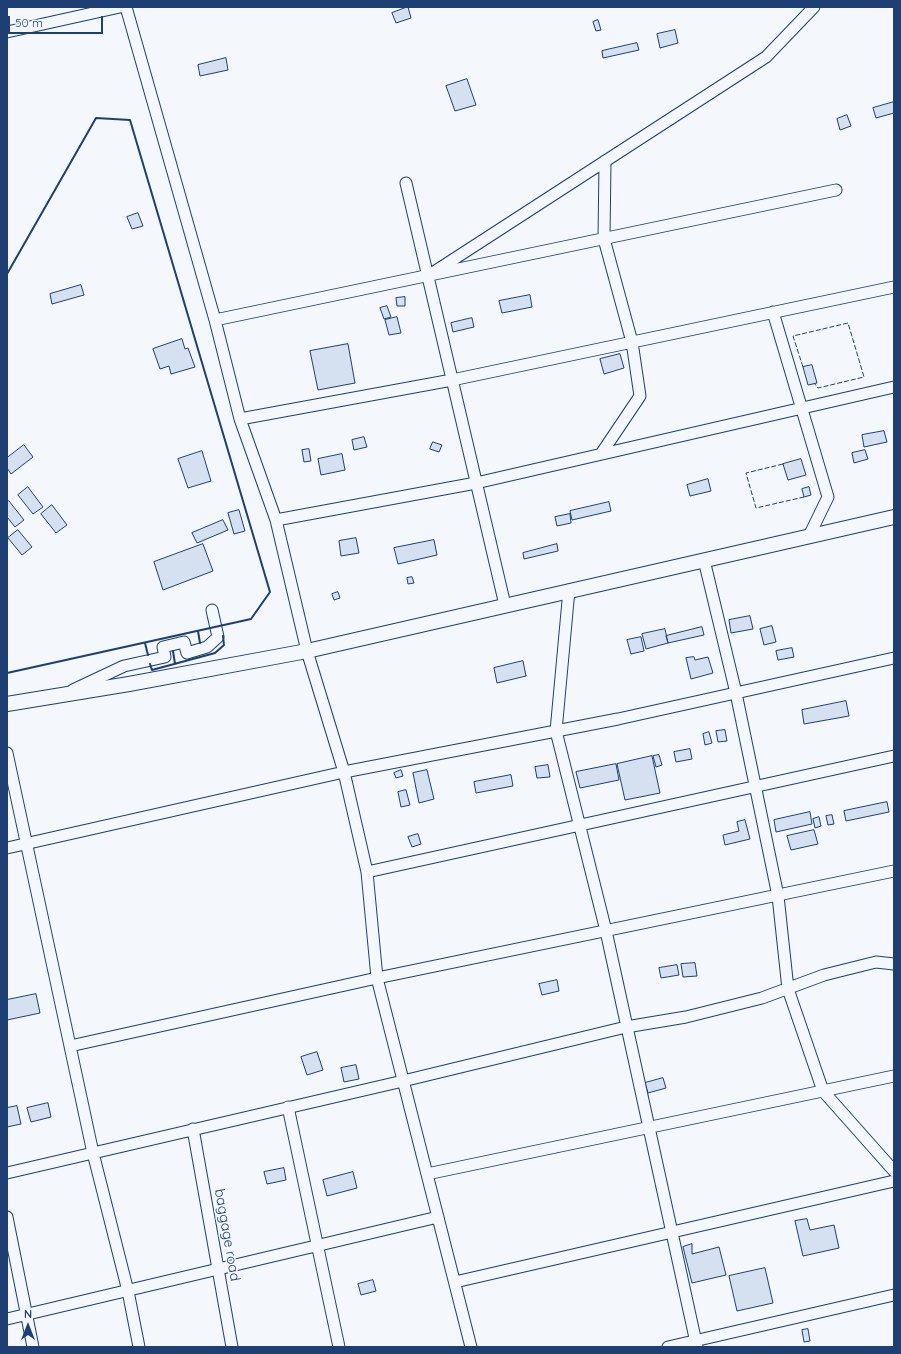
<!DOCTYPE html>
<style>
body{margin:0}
#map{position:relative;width:901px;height:1354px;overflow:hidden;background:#f4f7fb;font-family:Quicksand,sans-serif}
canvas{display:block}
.frame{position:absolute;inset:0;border:8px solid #1d3f73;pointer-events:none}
.north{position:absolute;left:8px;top:1306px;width:40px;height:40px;-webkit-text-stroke:3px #f4f7fb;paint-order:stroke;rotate:0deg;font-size:11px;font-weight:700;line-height:16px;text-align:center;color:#1d3f73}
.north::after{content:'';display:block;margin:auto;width:14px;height:18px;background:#1d3f73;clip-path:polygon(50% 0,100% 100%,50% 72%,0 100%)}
.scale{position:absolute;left:8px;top:16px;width:95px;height:18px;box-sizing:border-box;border:2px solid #1d3f73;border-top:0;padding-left:5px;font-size:12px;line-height:14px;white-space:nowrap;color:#1d3f73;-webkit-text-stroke:3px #f4f7fb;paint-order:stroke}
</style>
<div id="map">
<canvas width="901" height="1354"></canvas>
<div class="frame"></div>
<div class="north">N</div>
<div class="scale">50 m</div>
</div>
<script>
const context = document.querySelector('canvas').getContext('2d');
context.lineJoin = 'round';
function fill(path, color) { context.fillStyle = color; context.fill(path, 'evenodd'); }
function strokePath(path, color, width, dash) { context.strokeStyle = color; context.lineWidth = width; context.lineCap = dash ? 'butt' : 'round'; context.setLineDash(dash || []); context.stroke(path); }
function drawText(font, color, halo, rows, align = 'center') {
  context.font = font + ' Quicksand,sans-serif'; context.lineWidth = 3; context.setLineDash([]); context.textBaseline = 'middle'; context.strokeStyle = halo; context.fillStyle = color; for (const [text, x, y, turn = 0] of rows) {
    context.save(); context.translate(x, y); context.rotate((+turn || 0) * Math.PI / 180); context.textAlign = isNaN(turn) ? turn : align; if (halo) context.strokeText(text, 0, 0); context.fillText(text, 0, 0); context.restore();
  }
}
const building = new Path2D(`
 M408 7 411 18 396 23 392 13Z
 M598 20 601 30 596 31 593 22Z
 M675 30 678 43 660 48 657 34Z
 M637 43 639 50 603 58 602 51Z
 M226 58 228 70 200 76 198 65Z
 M467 79 476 105 455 111 446 86Z
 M894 102V113L876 118 873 108Z
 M847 115 851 126 840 130 837 119Z
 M138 213 143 226 132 229 127 217Z
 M81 285 84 295 52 304 50 294Z
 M530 295 532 307 502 313 499 301Z
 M405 297V306H397L396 298Z
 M387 306 391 317 384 319 380 308Z
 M397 317 401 333 389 335 385 320Z
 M472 318 474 327 453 332 451 323Z
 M182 339 185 349 188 348 195 367 171 374 169 366 160 369 153 349Z
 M348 344 355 383 318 390 310 351Z
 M620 354 624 368 604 374 600 359Z
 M812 365 817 383 808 385 803 367Z
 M884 431 887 442 864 447 862 435Z
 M364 437 367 447 354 450 352 440Z
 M433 442 442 445 439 452 430 449Z
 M24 445 33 457 11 474 7 468V458Z
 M309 449 311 461 304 462 302 450Z
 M865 450 868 459 854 463 852 453Z
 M202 451 211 481 188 488 178 459Z
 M342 454 345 470 321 475 318 459Z
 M801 459 806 475 788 480 783 464Z
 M708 479 711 491 690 496 687 485Z
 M28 487 43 507 33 514 18 495Z
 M809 487 811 495 804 497 802 489Z
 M9 501 24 520 15 527 7 517V502Z
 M609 502 611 511 572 520 570 511Z
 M52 505 67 525 56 533 41 514Z
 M239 510 245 531 234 534 228 513Z
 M570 514 571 523 557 526 555 517Z
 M223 520 228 530 197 543 192 533Z
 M18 530 32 547 22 555 8 538Z
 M356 538 359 553 341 556 339 541Z
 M434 540 437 555 398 564 394 548Z
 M203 544 213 571 163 590 154 562Z
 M557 544 558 551 524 559 523 553Z
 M412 577 414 583 408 584 407 578Z
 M338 592 340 598 334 600 332 594Z
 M750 616 753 629 731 633 729 620Z
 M772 626 776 642 764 645 760 629Z
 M702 627 704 635 668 643 666 636Z
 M665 629 668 643 646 649 642 634Z
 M641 637 644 651 631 654 627 640Z
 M792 648 794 657 778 660 776 651Z
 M694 657 695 660 708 657 713 673 691 679 686 658Z
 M523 661 526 676 497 683 494 668Z
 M846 701 849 716 804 724 802 710Z
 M725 730 727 741 718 742 716 731Z
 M709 732 712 743 705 745 703 734Z
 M690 749 692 759 676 762 674 752Z
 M659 755 662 765 656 767 653 756Z
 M652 756 660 793 625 800 617 764Z
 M616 764 619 780 580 788 576 772Z
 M548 765 550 777 537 778 535 767Z
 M401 770 403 776 396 778 394 773Z
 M427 770 434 799 419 803 413 773Z
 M511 775 513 786 476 793 474 782Z
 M406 790 410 805 401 807 398 792Z
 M887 802 889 812 846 821 844 811Z
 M810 812 812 824 776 832 774 820Z
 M832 815 834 824 828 825 826 816Z
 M819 817 821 826 815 828 813 819Z
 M745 820 750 839 725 845 723 835 739 831 737 822Z
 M814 830 818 844 791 850 787 836Z
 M418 834 421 844 412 847 408 837Z
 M695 963 697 976 683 977 681 964Z
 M677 965 679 975 661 978 659 968Z
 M557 980 559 991 542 995 539 984Z
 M36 994 40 1013 7 1020V1000Z
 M317 1052 323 1070 307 1075 301 1057Z
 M356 1065 359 1079 344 1082 341 1068Z
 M663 1078 666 1088 648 1093 645 1083Z
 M48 1103 51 1117 31 1122 27 1108Z
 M17 1106 21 1124 7 1127V1108Z
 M284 1168 286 1180 267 1184 264 1172Z
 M353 1172 357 1188 327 1196 323 1180Z
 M807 1219 810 1230 834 1225 839 1248 803 1256 795 1221Z
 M692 1244V1254L719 1247 726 1275 692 1283 683 1247Z
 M765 1268 773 1303 737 1311 729 1276Z
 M373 1280 376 1291 361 1295 358 1284Z
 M808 1329 810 1341 804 1342 802 1330Z`);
const minor = new Path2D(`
 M126 7 215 320 240 419 276 520 307 651 344 772 367 872 377 978 471 1347
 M7 32 120 7
 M406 183 505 605
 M434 272 766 57 814 7
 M773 312 828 497 809 536
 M215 320 836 190
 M240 419 452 380 894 287
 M601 454 640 396 632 342 604 239 605 161
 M276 520 476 483 894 387
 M704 560 736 693 778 896 788 989 823 1091 894 1171
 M569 590 556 731 606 931 697 1347
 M73 690 124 666 165 657 163 647 184 642 187 653 207 647 218 637 212 610
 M7 753 93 1153 128 1291 139 1347
 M7 848 344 772 618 719 894 658
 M367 872 894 756
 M70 1046 377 978 894 871
 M288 1107 339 1347
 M193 1129 232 1347
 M7 1173 403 1081 626 1027 686 1017 762 998 824 975 876 962 894 964
 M427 1174 894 1076
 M7 1217 33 1347
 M455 1282 894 1181
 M7 1319 438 1217
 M668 1347 894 1295`);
const tertiary = new Path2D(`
 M7 704 129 684 307 651 894 517`);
const fence = new Path2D(`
 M803 367 793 336 848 323 864 377 818 388 814 383
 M783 464 746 473 756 508 804 497`);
const wall = new Path2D(`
 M7 274 96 118 130 120 270 592 251 619 7 673
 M198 631 200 643
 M145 643 148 655
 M173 651 175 664
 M150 664 152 670 215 653 224 645 223 636`);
const streetNames = [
 ["baggage road",227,1235,80]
];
fill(building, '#d5e0f0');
strokePath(building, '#1d3f73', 1);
strokePath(minor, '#1d3f73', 13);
strokePath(tertiary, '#1d3f73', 16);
strokePath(minor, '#f4f7fb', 11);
strokePath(tertiary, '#f4f7fb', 14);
strokePath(fence, '#1d3f73', 1, [5, 2]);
strokePath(wall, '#1d3f73', 2);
drawText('14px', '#1d3f73', '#f4f7fb', streetNames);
</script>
